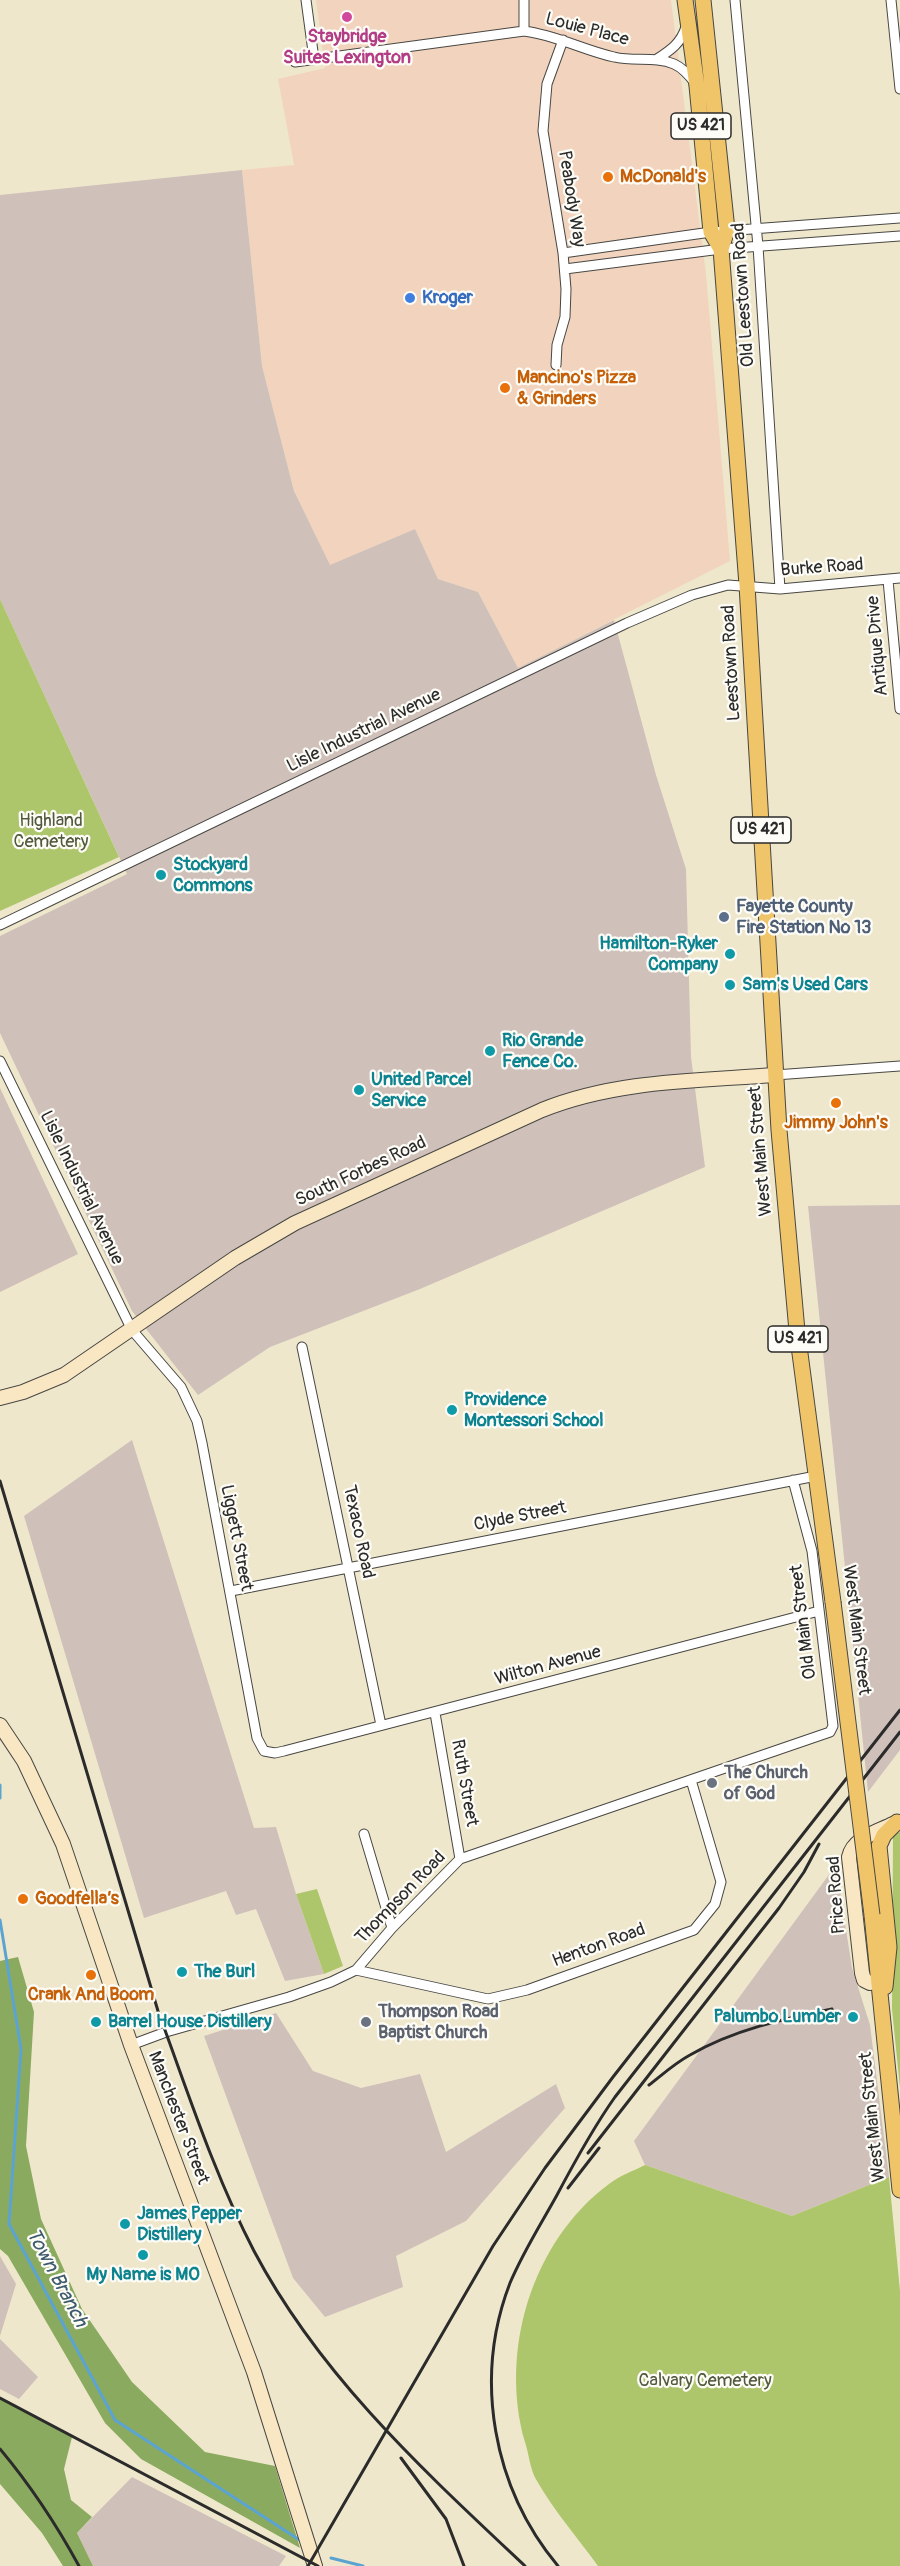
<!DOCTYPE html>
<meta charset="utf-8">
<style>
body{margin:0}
canvas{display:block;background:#eee7cb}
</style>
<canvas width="900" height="2566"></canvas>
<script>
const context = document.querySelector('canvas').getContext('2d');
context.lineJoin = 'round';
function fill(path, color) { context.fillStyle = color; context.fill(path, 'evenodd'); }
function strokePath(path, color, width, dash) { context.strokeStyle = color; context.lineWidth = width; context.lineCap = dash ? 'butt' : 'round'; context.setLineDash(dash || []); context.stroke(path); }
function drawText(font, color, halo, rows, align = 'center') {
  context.font = font + ' Pangolin,sans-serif'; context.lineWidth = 4.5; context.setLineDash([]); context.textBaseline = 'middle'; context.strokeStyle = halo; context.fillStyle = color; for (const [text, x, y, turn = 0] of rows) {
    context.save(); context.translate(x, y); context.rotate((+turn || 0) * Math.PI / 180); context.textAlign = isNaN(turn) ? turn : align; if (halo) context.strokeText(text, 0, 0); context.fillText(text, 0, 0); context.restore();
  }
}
const built = new Path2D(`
 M316 0H671L706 274 730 561 518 668 478 592 438 579 415 529 330 566 294 491 262 366 242 170 294 165 278 79 325 68Z`);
const industrial = new Path2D(`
 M242 170 262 366 294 491 330 565 415 529 438 579 478 592 518 668 614 620 656 775 686 869 691 1057 705 1167 420 1289 270 1347 198 1395 132 1311 0 1033V936L127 874 0 599V195Z
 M0 1088 78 1254 0 1292Z
 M900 1205V1750L868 1792 808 1206Z
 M132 1440 254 1828 276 1827 296 1894 324 1974 285 1981 256 1909 236 1915 226 1891 144 1918 24 1516Z
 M836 1865 852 1968 870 2025 889 2177 792 2216 645 2165 634 2141Z
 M276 2013 313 2071 361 2088 420 2074 446 2152 556 2084 565 2108 466 2221 396 2256 403 2287 325 2317 293 2278 204 2036Z
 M0 2256 16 2284 0 2336Z
 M0 2339 38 2377 19 2399 0 2389Z
 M132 2477 286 2556 279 2566H93L77 2533Z`);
const green = new Path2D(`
 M0 599 119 857 0 911Z
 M900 1832V2088L892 2009 893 1835Z
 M317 1889 343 1966 324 1974 296 1894Z
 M645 2165 792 2216 889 2177 900 2291V2566H598C578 2538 554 2511 537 2481 530 2470 529 2454 525 2442 499 2351 532 2241 609 2184 619 2176 633 2171 645 2165Z`);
const forest = new Path2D(`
 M18 1957 34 2012 26 2146 41 2219 82 2309 132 2382 205 2452 275 2466 300 2548 141 2459 105 2423 8 2256 0 2249V1961Z
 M0 2398 72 2437 64 2469 71 2500 92 2517 77 2533 93 2566H63L42 2533 0 2484Z`);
const stream = new Path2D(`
 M0 1785V1798
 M0 1920 21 2049 9 2224 115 2420 301 2541
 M331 2558 363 2566`);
const street = new Path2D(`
 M306 0 314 59
 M524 0V31
 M735 0 758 246 780 589
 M891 0 900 89
 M657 59C671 50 681 43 686 27
 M295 62 524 31C556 35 583 50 614 57 634 62 655 56 674 64 683 68 689 75 695 83
 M563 253 711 232 900 218
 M565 269 721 249 900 236
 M556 365 557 345 565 317 566 289 563 253 543 131 547 84 563 40
 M888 580 900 709
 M0 925 627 623 692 595 728 585 780 589 900 578
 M0 1061 132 1330 181 1387 197 1421 202 1443 257 1738 264 1751 275 1753 284 1751 819 1611
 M775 1075 900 1066
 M302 1347 381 1725
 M231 1591 816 1476
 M435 1713 460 1859
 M364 1834 392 1928
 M356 1970 488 1999 527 1990 694 1930 715 1904 721 1882 691 1780
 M131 2045 166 2032 289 1997 331 1982 356 1970 392 1928 460 1859 830 1732 833 1726 812 1551 793 1480`);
const secondary = new Path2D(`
 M0 1398 23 1392 64 1375 235 1258 295 1223 542 1110C616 1080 697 1081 775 1075
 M0 1725 24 1761 63 1844 131 2045 254 2372 315 2566
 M879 1981 870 1983 864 1980 862 1973 849 1857C853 1838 877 1832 893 1824`);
const primary = new Path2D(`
 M685 0 697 86 711 232 721 249
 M703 0 727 230 721 249 747 585 779 1130 797 1331 833 1602
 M872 1915 900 2190
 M885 1987 889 1947 879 1846 884 1835 897 1822`);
const rail = new Path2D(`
 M0 1481 158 2011C188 2092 214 2174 254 2251 320 2376 423 2470 525 2566
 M649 2085C662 2075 675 2063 690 2055 733 2030 783 2019 832 2009
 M588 2153 779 1908 804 1872 819 1844
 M568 2188 599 2148
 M0 2398 318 2566
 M0 2449C31 2486 56 2524 79 2566
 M401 2458 446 2519 464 2566
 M308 2566 493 2246 545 2168 613 2077 900 1710
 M558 2566C493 2488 473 2379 510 2283 523 2252 541 2224 557 2195 575 2161 593 2128 615 2097L900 1732`);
const primaryBridge = new Path2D(`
 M833 1602 872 1915`);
const markers = [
 [347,17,6,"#d1479c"],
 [608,177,6,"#e8710a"],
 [410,298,6,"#3f7fe0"],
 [505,388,6,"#e8710a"],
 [161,875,6,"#0f9aa8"],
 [724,917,6,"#5c6f8a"],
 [730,954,6,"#0f9aa8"],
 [730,985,6,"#0f9aa8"],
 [490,1051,6,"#0f9aa8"],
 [359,1090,6,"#0f9aa8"],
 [836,1103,6,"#e8710a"],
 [452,1410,6,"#0f9aa8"],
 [712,1783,6,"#6b7280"],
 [23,1899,6,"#e8710a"],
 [182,1972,6,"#0f9aa8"],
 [91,1975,6,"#e8710a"],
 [853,2017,6,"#0f9aa8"],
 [96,2022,6,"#0f9aa8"],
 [366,2022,6,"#6b7280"],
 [125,2224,6,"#0f9aa8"],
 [143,2255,6,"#0f9aa8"]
];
const shields = [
 [701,126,60],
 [761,830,60],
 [798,1339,60]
];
const shieldNames = [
 ["US 421",701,126],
 ["US 421",761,830],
 ["US 421",798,1339]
];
const streetNames = [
 ["Louie Place",587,30,15],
 ["Peabody Way",571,199,81],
 ["Old Leestown Road",744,295,-94],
 ["Burke Road",822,568,-4],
 ["Antique Drive",878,646,-95],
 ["Leestown Road",732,663,-93],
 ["Lisle Industrial Avenue",364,731,-26],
 ["West Main Street",761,1151,-95],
 ["South Forbes Road",361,1172,-25],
 ["Lisle Industrial Avenue",81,1188,64],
 ["Clyde Street",520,1517,-11],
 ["Texaco Road",358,1532,78],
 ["Liggett Street",236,1538,79],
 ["Old Main Street",804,1622,-97],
 ["West Main Street",856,1630,83],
 ["Wilton Avenue",548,1666,-15],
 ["Ruth Street",464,1783,80],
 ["Price Road",837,1895,-94],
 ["Thompson Road",401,1898,-46],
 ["Henton Road",599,1946,-20],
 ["West Main Street",873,2117,-96],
 ["Manchester Street",178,2118,69]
];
const hotelNames = [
 ["Staybridge",347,37],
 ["Suites Lexington",347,58]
];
const foodNames = [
 ["McDonald's",620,177],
 ["Mancino's Pizza",517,378],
 ["& Grinders",517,399],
 ["Jimmy John's",836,1123,"center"],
 ["Goodfella’s",35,1899],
 ["Crank And Boom",91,1995,"center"]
];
const shopNames = [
 ["Kroger",422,298]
];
const parkNames = [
 ["Highland",51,821],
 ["Cemetery",51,842],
 ["Calvary Cemetery",705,2381]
];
const cultureNames = [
 ["Stockyard",173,865],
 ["Commons",173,886],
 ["Hamilton-Ryker",718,944,"right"],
 ["Company",718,965,"right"],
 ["Sam's Used Cars",742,985],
 ["Rio Grande",502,1041],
 ["Fence Co.",502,1062],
 ["United Parcel",371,1080],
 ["Service",371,1101],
 ["Providence",464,1400],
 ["Montessori School",464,1421],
 ["The Burl",194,1972],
 ["Palumbo Lumber",841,2017,"right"],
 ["Barrel House Distillery",108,2022],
 ["James Pepper",137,2214],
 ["Distillery",137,2235],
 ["My Name is MO",143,2275,"center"]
];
const serviceNames = [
 ["Fayette County",736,907],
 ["Fire Station No 13",736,928]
];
const worshipNames = [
 ["The Church",724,1773],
 ["of God",724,1794],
 ["Thompson Road",378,2012],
 ["Baptist Church",378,2033]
];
const waterNames = [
 ["Town Branch",56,2278,62]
];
fill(built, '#f2d4be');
fill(industrial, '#cfc0ba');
fill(green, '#aec66b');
fill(forest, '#8aab5f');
strokePath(stream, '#5ba4d2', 3);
strokePath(street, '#484743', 11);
strokePath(secondary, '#484743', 16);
strokePath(primary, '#484743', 17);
strokePath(street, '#fff', 9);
strokePath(secondary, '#f9e7c3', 14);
strokePath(primary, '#f0c469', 15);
strokePath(rail, '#2b2b2b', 3);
strokePath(primaryBridge, '#484743', 17, []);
strokePath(primaryBridge, '#f0c469', 15);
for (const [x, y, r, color] of markers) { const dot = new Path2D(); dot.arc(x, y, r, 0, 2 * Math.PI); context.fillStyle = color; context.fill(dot); strokePath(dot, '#fdfcf7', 2); }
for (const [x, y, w] of shields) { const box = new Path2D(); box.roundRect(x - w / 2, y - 13, w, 26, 4.5); context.fillStyle = '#fdfcf7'; context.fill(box); strokePath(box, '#2b2b2b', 1.5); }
drawText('bold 16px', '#2b2b2b', null, shieldNames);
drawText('18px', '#2b2b2b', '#fdfcf7', streetNames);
drawText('bold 18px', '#b23c85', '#fdfcf7', hotelNames);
drawText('bold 18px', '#c56008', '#fdfcf7', foodNames, 'left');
drawText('bold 18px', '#366cbe', '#fdfcf7', shopNames, 'left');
drawText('18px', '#525a3e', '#fdfcf7', parkNames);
drawText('bold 18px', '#0d838f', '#fdfcf7', cultureNames, 'left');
drawText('bold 18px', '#4e5e75', '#fdfcf7', serviceNames, 'left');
drawText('bold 18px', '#5b616d', '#fdfcf7', worshipNames, 'left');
drawText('italic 20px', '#3e5b6e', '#fdfcf7', waterNames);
</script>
